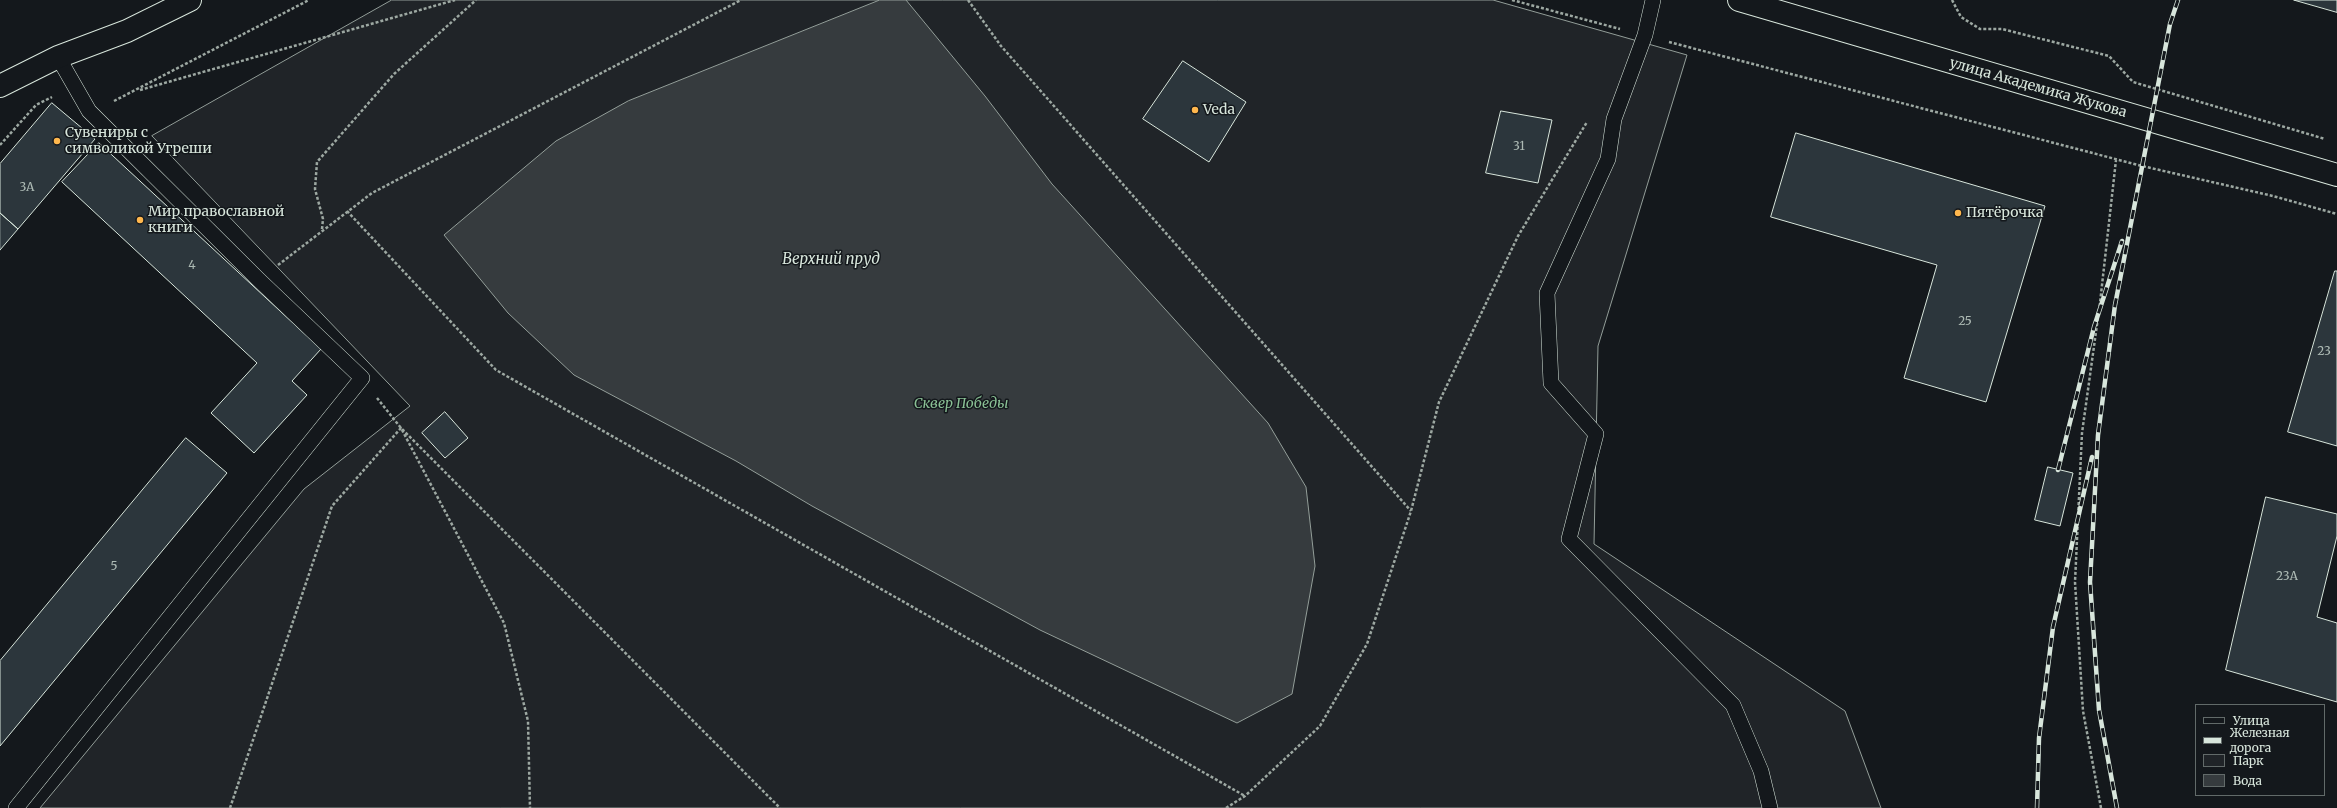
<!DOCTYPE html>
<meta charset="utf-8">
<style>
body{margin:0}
#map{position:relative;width:2337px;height:808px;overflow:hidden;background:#14181c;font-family:Merriweather,serif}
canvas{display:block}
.legend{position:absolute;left:2195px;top:704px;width:130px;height:92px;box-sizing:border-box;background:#14181c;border:1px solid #626a69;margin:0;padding:5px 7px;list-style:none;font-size:12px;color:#d8e6dc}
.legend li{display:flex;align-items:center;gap:8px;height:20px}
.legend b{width:20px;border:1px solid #626a69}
</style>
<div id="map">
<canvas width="2337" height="808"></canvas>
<ul class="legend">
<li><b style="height:5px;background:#14181c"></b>Улица</li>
<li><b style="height:5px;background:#d8e6dc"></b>Железная дорога</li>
<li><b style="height:11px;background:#202428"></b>Парк</li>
<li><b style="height:11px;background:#363b3e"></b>Вода</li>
</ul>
</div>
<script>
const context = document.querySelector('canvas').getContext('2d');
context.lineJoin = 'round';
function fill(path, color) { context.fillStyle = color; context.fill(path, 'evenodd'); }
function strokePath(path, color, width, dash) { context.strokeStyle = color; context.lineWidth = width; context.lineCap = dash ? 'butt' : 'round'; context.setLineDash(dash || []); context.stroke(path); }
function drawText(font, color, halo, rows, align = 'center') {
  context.font = font + ' Merriweather,serif'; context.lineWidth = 3; context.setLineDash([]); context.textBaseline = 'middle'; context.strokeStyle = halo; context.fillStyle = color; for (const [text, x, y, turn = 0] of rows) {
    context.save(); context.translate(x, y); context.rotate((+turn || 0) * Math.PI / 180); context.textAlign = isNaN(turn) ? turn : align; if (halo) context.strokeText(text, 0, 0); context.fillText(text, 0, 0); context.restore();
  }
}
const green = new Path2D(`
 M392 0H1493L1687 55 1598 346 1594 544 1845 711 1881 808H40L304 489 410 406 152 136Z`);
const water = new Path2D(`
 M880 0H906L985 96 1052 184 1268 423 1306 487 1315 566 1292 694 1237 723 1040 630 812 506 736 461 574 375 508 313 444 235 556 141 628 101Z`);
const building = new Path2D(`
 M2294 0H2337V12Z
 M1183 61 1246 102 1209 162 1143 119Z
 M52 103 95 139 18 229 0 213V164Z
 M1501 111 1552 120 1538 183 1486 173Z
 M1796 133 2045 206 1986 402 1904 378 1937 265 1771 217Z
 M99 143 321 349 292 381 307 395 254 453 211 413 257 363 62 182Z
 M0 213 18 229 0 250Z
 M2335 271H2337V446L2288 432Z
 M445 412 468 438 445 458 422 433Z
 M186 438 227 473 0 746V661Z
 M2048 467 2073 473 2060 526 2035 520Z
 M2266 497 2337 514V536L2317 617 2337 623V702L2226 670Z`);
const path = new Path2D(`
 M968 0 1001 46 1411 511
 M1512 0 1620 29
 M1952 0 1961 17 1980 29H2002L2109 56 2133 82 2325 139
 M1669 42 2142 166 2273 196 2337 214
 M140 90 455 0
 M114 101 309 0
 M0 145 36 105 52 97
 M347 211 496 370 1245 796
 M322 229 323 219 315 189 317 162 394 74 476 0
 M278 265 372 193 741 0
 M377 398 401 428 780 808
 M230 808 332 506 401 428 504 623 528 721 530 808
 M1226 808 1245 796 1320 726 1367 644 1411 511 1439 402 1518 236 1587 122
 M2101 808 2083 711 2075 582 2082 433 2100 303 2116 160`);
const lane = new Path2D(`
 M1653 0 1645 35 1614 119 1608 159 1547 293 1551 383 1596 434 1569 539 1733 705 1761 771 1770 808
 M16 808 362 378 259 280 89 111 58 57`);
const secondary = new Path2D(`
 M1739 0 2337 175
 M0 86 58 57 127 31 190 0`);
const rail = new Path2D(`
 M2058 470 2094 327 2122 241
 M2037 808 2039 738 2053 627 2092 457
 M2117 808 2099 710 2090 582 2098 435 2115 305 2170 24 2178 0`);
const markers = [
 [1195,110,4,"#ffb74d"],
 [57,141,4,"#ffb74d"],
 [1958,213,4,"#ffb74d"],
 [140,220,4,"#ffb74d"]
];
const numberNames = [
 ["31",1519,147],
 ["3А",27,188],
 ["4",192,266],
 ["25",1965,322],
 ["23",2324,352],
 ["5",114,567],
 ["23А",2287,577]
];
const streetNames = [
 ["улица Академика Жукова",2038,88,16]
];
const poiNames = [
 ["Veda",1203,110],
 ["Сувениры с",65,133],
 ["символикой Угреши",65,149],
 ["Мир православной",148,212],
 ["книги",148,228],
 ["Пятёрочка",1966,213]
];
const parkNames = [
 ["Сквер Победы",961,404]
];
const waterNames = [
 ["Верхний пруд",831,260]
];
fill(green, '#202428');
strokePath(green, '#939e99', 1);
fill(water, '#363b3e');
strokePath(water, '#939e99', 1);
fill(building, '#2c363c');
strokePath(building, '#d8e6dc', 1);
strokePath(lane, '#d8e6dc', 16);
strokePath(secondary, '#d8e6dc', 24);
strokePath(path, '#9da8a2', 2.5, [3, 2]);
strokePath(lane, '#14181c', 15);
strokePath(secondary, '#14181c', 22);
strokePath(rail, '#d8e6dc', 4.5);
strokePath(rail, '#14181c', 3, [9]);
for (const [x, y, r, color] of markers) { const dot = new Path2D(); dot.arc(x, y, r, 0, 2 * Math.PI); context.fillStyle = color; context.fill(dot); strokePath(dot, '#14181c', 1.5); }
drawText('12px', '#adbab4', null, numberNames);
drawText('14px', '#d8e6dc', '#14181c', streetNames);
drawText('14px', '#d8e6dc', '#14181c', poiNames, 'left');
drawText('italic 14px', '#8ac095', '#14181c', parkNames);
drawText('italic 15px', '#d8e6dc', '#14181c', waterNames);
</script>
